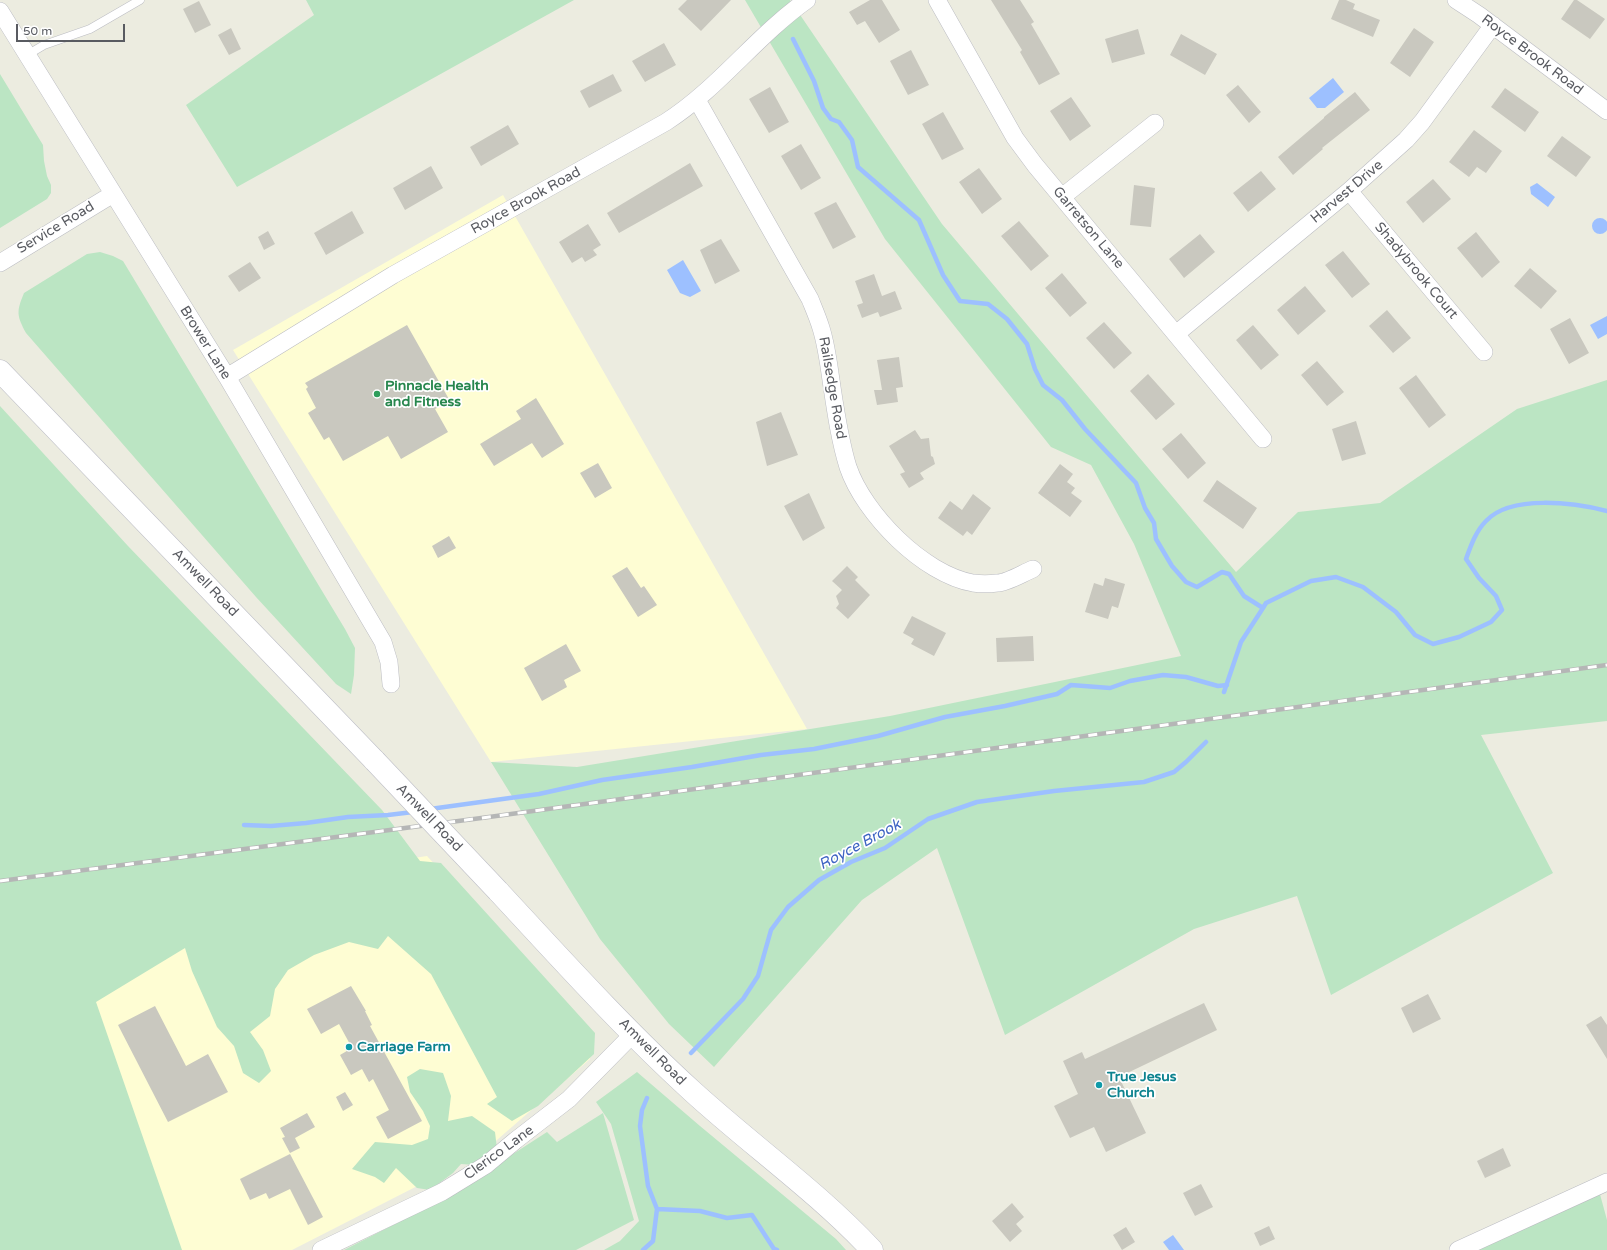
<!DOCTYPE html>
<style>
body{margin:0}
#map{position:relative;width:1607px;height:1250px;overflow:hidden;background:#ecece0;font-family:"Varela Round",sans-serif}
canvas{display:block}
.scale{position:absolute;left:16px;top:24px;width:109px;height:18px;box-sizing:border-box;border:2px solid #595b61;border-top:0;padding-left:5px;font-size:12px;line-height:14px;white-space:nowrap;color:#595b61;-webkit-text-stroke:3px #fff;paint-order:stroke}
</style>
<div id="map">
<canvas width="1607" height="1250"></canvas>
<div class="scale">50 m</div>
</div>
<script>
const context = document.querySelector('canvas').getContext('2d');
context.lineJoin = 'round';
function fill(path, color) { context.fillStyle = color; context.fill(path, 'evenodd'); }
function strokePath(path, color, width, dash) { context.strokeStyle = color; context.lineWidth = width; context.lineCap = dash ? 'butt' : 'round'; context.setLineDash(dash || []); context.stroke(path); }
function drawText(font, color, halo, rows, align = 'center') {
  context.font = font + ' "Varela Round",sans-serif'; context.lineWidth = 3.5; context.setLineDash([]); context.textBaseline = 'middle'; context.strokeStyle = halo; context.fillStyle = color; for (const [text, x, y, turn = 0] of rows) {
    context.save(); context.translate(x, y); context.rotate((+turn || 0) * Math.PI / 180); context.textAlign = isNaN(turn) ? turn : align; if (halo) context.strokeText(text, 0, 0); context.fillText(text, 0, 0); context.restore();
  }
}
const commercial = new Path2D(`
 M503 195 807 729 491 762 233 350Z
 M427 856 591 1035 590 1059 482 1153 292 1250H177L60 910Z`);
const green = new Path2D(`
 M306 0H574L237 187 186 105 314 15Z
 M745 0H790L942 224 1236 572 1298 512 1380 503 1517 409 1607 380V721L1481 735 1553 873 1331 995 1297 896 1194 929 1005 1035 937 848 862 900 714 1067 669 1024 600 939 491 762 577 767 890 716 1181 656 1134 544 1091 465 1051 447 885 239Z
 M0 74 43 145 44 161 47 176 51 185V193L47 199 0 228Z
 M100 252 113 256 123 261 345 629 355 648 354 675 351 694 336 684 256 597 26 333C17 316 16 312 24 293L87 254Z
 M0 406 128 546 382 810 420 861 441 863 595 1033 594 1054 538 1106 512 1121 487 1104 497 1097 431 974 388 936 378 949 349 942 314 955 288 970 275 989 270 1016 250 1032 263 1050 271 1071 259 1083 243 1073 234 1046 217 1027 192 971 185 948 96 1002 182 1250H0Z
 M420 1069 443 1073 451 1096 448 1121 472 1116 495 1132 497 1149 475 1165 461 1164 453 1173 430 1190 417 1188 396 1168 384 1183 375 1177 352 1169 375 1142 412 1145 428 1139 430 1126 423 1111 410 1092 407 1077Z
 M637 1072 700 1126 836 1239 846 1250H604L620 1241 639 1221 611 1124 596 1102Z
 M603 1113 634 1220 576 1250H344L442 1200 547 1132 557 1142Z
 M1598 1187 1607 1220V1250H1466Z`);
const water = new Path2D(`
 M1333 78 1344 92 1325 108H1317L1309 98Z
 M1537 183 1555 197 1548 207 1531 194 1530 187Z
 M1592 226a8 8 0 1 1 16 0a8 8 0 1 1-16 0Z
 M683 260 701 291 690 297 680 293 667 270Z
 M1607 316V334L1598 339 1590 325Z
 M1173 1235 1184 1250H1169L1163 1242Z`);
const stream = new Path2D(`
 M793 39 814 81 823 108 831 119 839 122 852 140 858 167 919 220 943 275 960 301 988 304 1007 319 1027 344 1035 369 1043 385 1062 400 1085 429 1136 483 1145 508 1154 523 1156 539 1172 566 1186 582 1197 587 1222 572 1229 574 1244 596 1263 608
 M1224 692 1241 642 1263 608 1266 603 1311 581 1336 577 1363 587 1396 612 1415 635 1433 644 1459 637 1491 622 1502 610 1496 596 1479 578 1466 559C1471 545 1476 531 1486 521 1511 494 1575 503 1607 511
 M430 809 539 794 602 780 692 767 761 755 814 749 878 736 945 717 1005 706 1057 694 1071 685 1110 688 1130 681 1163 675 1186 677 1218 686 1227 685
 M244 825 271 826 306 823 348 817 388 815 413 812
 M691 1053 743 999 758 976 771 930 788 907 819 880 851 862 885 848 928 819 977 802 1054 791 1144 782 1174 772 1186 762 1206 742
 M657 1209 700 1211 727 1218 752 1215 774 1249 777 1250
 M643 1250 653 1241 657 1209 648 1186 640 1126 642 1110 647 1098`);
const building = new Path2D(`
 M687 0H731L701 31 678 9Z
 M870 0H882L900 30 879 43 865 21 857 25 849 12Z
 M991 0H1020L1034 22 1031 24 1060 74 1039 85 1020 52 1022 50Z
 M1339 0H1346L1355 4 1353 9 1380 20 1373 37 1331 19Z
 M1574 0H1577L1605 19 1590 39 1561 19Z
 M199 1 211 25 195 33 183 9Z
 M231 28 241 49 229 55 218 35Z
 M1414 28 1434 42 1410 77 1390 63Z
 M1138 29 1145 54 1112 63 1105 39Z
 M1181 34 1217 54 1205 75 1170 55Z
 M664 43 676 65 645 82 632 61Z
 M911 50 929 85 908 95 890 61Z
 M613 74 622 91 589 108 580 91Z
 M1238 85 1261 112 1249 123 1226 95Z
 M770 87 789 122 769 133 749 99Z
 M1505 88 1539 112 1525 132 1491 107Z
 M1355 92 1370 110 1322 148 1323 149 1293 175 1278 157 1324 118V117Z
 M1071 97 1091 126 1070 141 1050 111Z
 M943 112 964 149 942 160 922 124Z
 M508 125 519 144 481 166 470 147Z
 M1474 130 1502 151 1486 173 1477 167 1469 177 1449 162Z
 M1562 136 1591 157 1576 177 1547 156Z
 M801 144 821 178 801 190 781 156Z
 M690 163 703 186 619 233 607 213Z
 M431 166 443 188 405 210 393 188Z
 M979 168 1002 199 982 214 959 182Z
 M1261 171 1276 189 1248 212 1233 193Z
 M1433 179 1451 199 1423 223 1406 202Z
 M1134 185 1155 188 1151 227 1130 225Z
 M836 202 856 237 833 249 814 213Z
 M352 211 364 233 326 255 314 233Z
 M1019 221 1049 256 1031 271 1001 236Z
 M588 224 601 245 593 250 597 255 585 262 582 257 572 263 559 242Z
 M268 231 275 244 264 250 258 237Z
 M1476 232 1500 262 1482 278 1457 248Z
 M1200 234 1215 252 1184 278 1169 259Z
 M721 239 740 271 715 284 700 250Z
 M1343 251 1370 284 1352 298 1325 265Z
 M250 262 261 278 239 292 228 276Z
 M1530 268 1557 291 1541 309 1514 286Z
 M1062 273 1087 303 1070 317 1045 288Z
 M874 274 882 296 895 291 902 309 880 317 878 312 862 318 857 305 863 303 855 281Z
 M1305 286 1326 311 1298 335 1277 310Z
 M1387 310 1411 338 1393 353 1369 326Z
 M1570 318 1589 353 1569 364 1550 329Z
 M1104 322 1132 353 1114 369 1086 338Z
 M407 325 450 401 435 409 448 432 401 459 388 436 343 461 329 437 324 440 308 413 316 408 306 389 308 387 305 383Z
 M1253 325 1279 355 1261 370 1236 340Z
 M899 357 903 387 896 388 898 402 877 405 874 390H882L877 360Z
 M1317 361 1344 392 1327 406 1301 375Z
 M1148 374 1175 404 1156 420 1130 391Z
 M1416 375 1446 415 1429 428 1399 388Z
 M536 398 564 444 542 458 532 443 494 466 480 444 521 419 516 411Z
 M781 412 798 455 767 466 756 422Z
 M1356 421 1366 454 1342 461 1332 429Z
 M915 430 921 439 929 438 931 456 933 457 935 464 920 473 924 479 909 488 900 474 905 472 889 446Z
 M1181 433 1206 463 1188 479 1162 449Z
 M598 463 612 488 595 498 580 473Z
 M1060 464 1073 474 1067 482 1075 488 1071 493 1082 501 1070 517 1038 493Z
 M1217 480 1257 508 1243 529 1203 501Z
 M809 493 825 528 803 541 784 506Z
 M973 494 991 508 972 535 967 531 963 536 938 518 950 501 962 510Z
 M449 536 456 548 438 558 432 546Z
 M847 566 858 577 855 580 870 595 848 619 836 608 839 604 836 596 842 590 832 581Z
 M627 567 641 588 644 586 657 605 638 617 612 576Z
 M1105 578 1125 584 1118 608 1112 606 1108 619 1085 612 1094 583 1103 586Z
 M912 616 946 633 934 656 911 644 914 639 903 633Z
 M1033 636 1034 661 997 662 996 638Z
 M566 644 581 671 564 680 567 687 542 701 524 668Z
 M351 986 366 1011H365L372 1025 370 1026 422 1121 388 1139 376 1117 389 1110 373 1079 369 1082 362 1069 351 1075 340 1055 352 1048 339 1024 321 1034 307 1009Z
 M1428 994 1441 1019 1413 1033 1401 1008Z
 M1204 1003 1217 1030 1119 1077 1146 1133 1106 1152 1094 1127 1070 1138 1054 1106 1078 1094 1063 1061 1082 1052 1085 1059Z
 M155 1006 186 1066 208 1054 228 1092 168 1122 118 1025Z
 M1601 1016 1607 1025V1059L1586 1025Z
 M345 1092 353 1105 343 1111 336 1097Z
 M307 1113 315 1127 295 1138 300 1148 290 1153 282 1138 285 1137 280 1128Z
 M1503 1148 1511 1166 1485 1178 1477 1161Z
 M290 1154 323 1217 308 1225 290 1189 269 1199 266 1193 250 1200 240 1179Z
 M1201 1184 1213 1207 1195 1216 1183 1193Z
 M1012 1203 1024 1217 1016 1224 1022 1231 1010 1242 992 1221Z
 M1269 1226 1275 1239 1260 1246 1254 1233Z
 M1126 1227 1135 1242 1122 1250 1113 1235Z`);
const lane = new Path2D(`
 M27 55 44 45 90 29 140 0`);
const street = new Path2D(`
 M937 0 1015 138 1035 165 1263 439
 M1456 0 1479 15 1607 111
 M0 11 227 377 383 642 389 662 391 684
 M697 100 810 299C814 309 818 318 821 328 827 347 829 367 832 387 836 414 840 441 848 467 864 514 923 574 973 583 980 584 990 584 997 583 1007 583 1023 573 1033 569
 M1349 191 1484 352
 M1062 197 1155 123
 M0 263 113 194
 M1176 334 1349 191 1406 140 1422 122 1493 25
 M227 377 393 275 666 122C719 88 756 36 807 0
 M321 1250 442 1192 486 1165 516 1140 569 1099 633 1034
 M1458 1250 1607 1182`);
const secondary = new Path2D(`
 M0 371 375 761
 M498 891C561 959 624 1029 692 1091 751 1145 818 1192 872 1250`);
const rail = new Path2D(`
 M0 881 489 817 1607 665`);
const secondaryBridge = new Path2D(`
 M375 761 498 891`);
const markers = [
 [377,394,4,"#2e9e5b"],
 [349,1047,4,"#0f9aa8"],
 [1099,1085,4,"#0f9aa8"]
];
const streetNames = [
 ["Royce Brook Road",1532,55,37],
 ["Harvest Drive",1347,192,-40],
 ["Royce Brook Road",526,201,-29],
 ["Service Road",56,228,-31],
 ["Garretson Lane",1088,228,50],
 ["Shadybrook Court",1416,271,50],
 ["Brower Lane",205,343,58],
 ["Railsedge Road",832,388,80],
 ["Amwell Road",205,583,46],
 ["Amwell Road",429,818,46],
 ["Amwell Road",652,1052,45],
 ["Clerico Lane",499,1153,-36]
];
const leisureNames = [
 ["Pinnacle Health",385,386],
 ["and Fitness",385,402]
];
const cultureNames = [
 ["Carriage Farm",357,1047],
 ["True Jesus",1107,1077],
 ["Church",1107,1093]
];
const waterNames = [
 ["Royce Brook",860,845,-28]
];
fill(commercial, '#fefdd3');
fill(green, '#bbe5c3');
fill(water, '#9dc0ff');
strokePath(stream, '#9dc0ff', 4.5);
fill(building, '#c9c8bf');
strokePath(lane, '#bbbcc2', 9);
strokePath(street, '#bbbcc2', 18);
strokePath(secondary, '#bdbec6', 23);
strokePath(lane, '#fff', 8);
strokePath(street, '#fff', 17);
strokePath(secondary, '#fff', 22);
strokePath(rail, '#b5b6b6', 4.5);
strokePath(rail, '#fff', 3, [9]);
strokePath(secondaryBridge, '#bdbec6', 23, []);
strokePath(secondaryBridge, '#fff', 22);
for (const [x, y, r, color] of markers) { const dot = new Path2D(); dot.arc(x, y, r, 0, 2 * Math.PI); context.fillStyle = color; context.fill(dot); strokePath(dot, '#fff', 1.5); }
drawText('14px', '#595b61', '#fff', streetNames);
drawText('bold 14px', '#27864d', '#fff', leisureNames, 'left');
drawText('bold 14px', '#0d838f', '#fff', cultureNames, 'left');
drawText('italic 15px', '#3e64c3', '#fff', waterNames);
</script>
